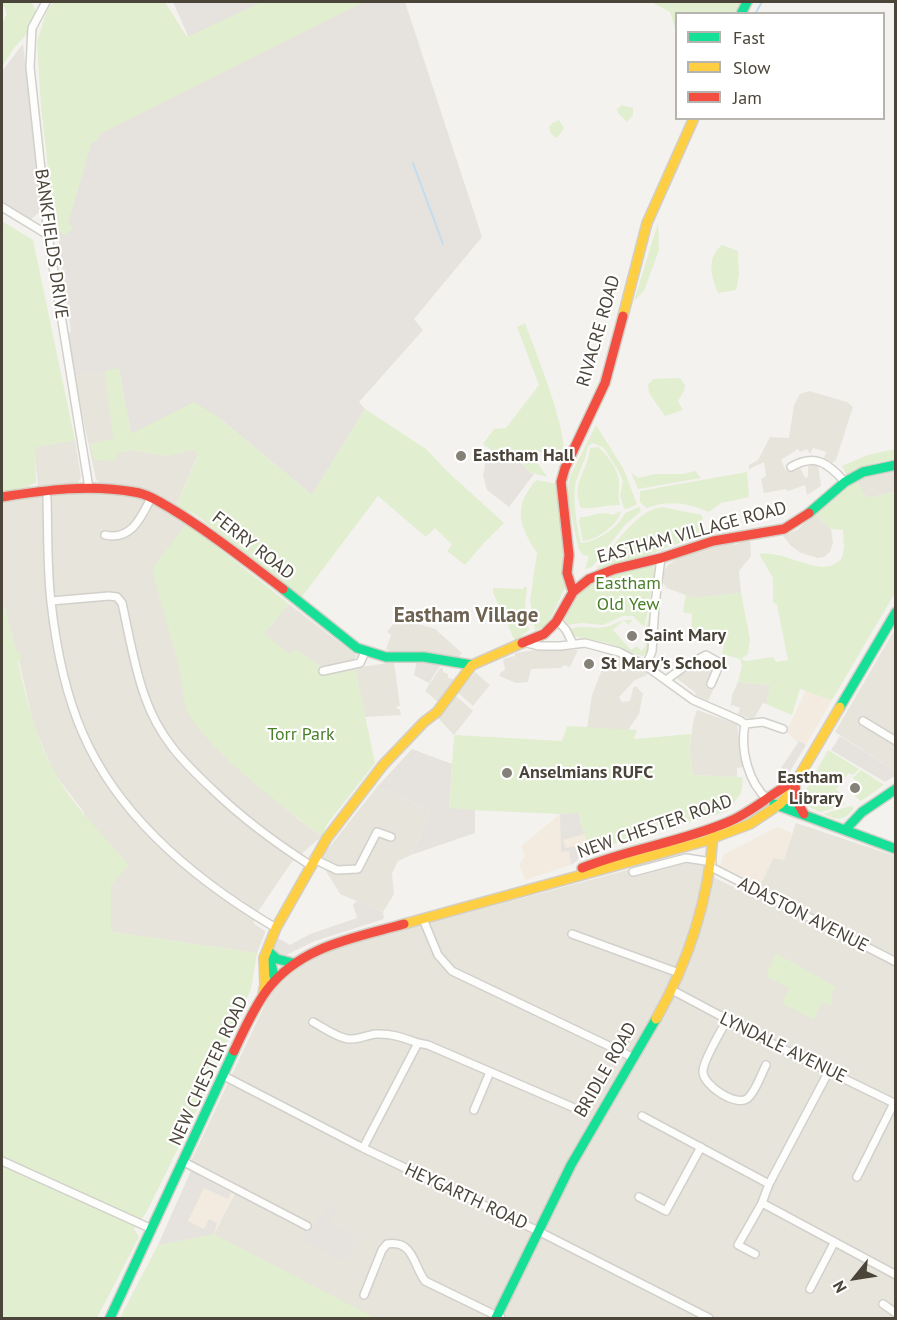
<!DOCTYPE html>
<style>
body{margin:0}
#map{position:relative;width:897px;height:1320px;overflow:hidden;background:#f4f2ee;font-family:"PT Sans",sans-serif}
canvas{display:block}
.frame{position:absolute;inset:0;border:3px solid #4b4439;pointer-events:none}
.legend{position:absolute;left:675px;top:12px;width:210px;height:108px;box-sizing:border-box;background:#fff;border:2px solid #b7b4b0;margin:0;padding:8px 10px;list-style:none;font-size:18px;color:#4b4439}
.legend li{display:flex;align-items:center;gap:12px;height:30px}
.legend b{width:30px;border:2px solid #b7b4b0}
.north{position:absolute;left:825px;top:1248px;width:60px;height:60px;-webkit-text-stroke:4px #fff;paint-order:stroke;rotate:240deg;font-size:16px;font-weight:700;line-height:24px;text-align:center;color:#4b4439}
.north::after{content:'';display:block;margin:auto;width:21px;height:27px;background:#4b4439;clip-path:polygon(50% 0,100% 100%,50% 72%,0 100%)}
</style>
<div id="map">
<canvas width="897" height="1320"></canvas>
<div class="frame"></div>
<ul class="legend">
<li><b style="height:8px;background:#16e098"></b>Fast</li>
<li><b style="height:8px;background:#ffcf43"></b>Slow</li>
<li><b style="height:8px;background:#f24e42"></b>Jam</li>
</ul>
<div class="north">N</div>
</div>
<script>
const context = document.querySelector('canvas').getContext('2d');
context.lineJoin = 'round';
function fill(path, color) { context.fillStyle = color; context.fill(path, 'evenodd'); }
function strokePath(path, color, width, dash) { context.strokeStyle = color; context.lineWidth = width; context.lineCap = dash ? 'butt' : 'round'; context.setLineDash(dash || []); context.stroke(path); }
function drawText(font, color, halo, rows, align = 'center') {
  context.font = font + ' "PT Sans",sans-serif'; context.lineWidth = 4.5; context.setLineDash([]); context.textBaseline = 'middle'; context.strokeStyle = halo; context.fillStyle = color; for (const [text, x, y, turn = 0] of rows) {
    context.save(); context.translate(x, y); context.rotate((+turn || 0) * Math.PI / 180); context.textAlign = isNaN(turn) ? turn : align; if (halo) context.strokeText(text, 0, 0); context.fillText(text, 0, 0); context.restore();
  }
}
const residential = new Path2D(`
 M105 371 114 440 90 444 116 461V453L132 450 166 456 194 449 198 455 176 506 134 488 101 484 96 479 74 376Z
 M809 391 847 402 853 407 836 460 832 463H829L824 458 826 452 813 448 810 454 807 449 800 452 798 449 781 460 786 471 799 465 805 478 808 477V466L818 465 821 486 807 495 805 485 788 491 786 489 764 493 761 479 766 476 764 462 749 469V465L758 460 770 437 789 438 794 405 800 394Z
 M75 440 81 477 77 484 38 486 34 447Z
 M895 468V492L867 498 856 481 876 473Z
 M101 493 140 496 187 523 181 674 187 709 198 726 223 755 298 819 322 836 291 863 259 910 253 923 265 931V933L257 953 111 932V884L83 811 54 773 34 726 17 653 2 600V503L39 495Z
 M815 514 831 529 833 543 830 552 824 557 818 558 801 553 791 546 783 536 797 530Z
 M750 539 751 556 739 571 741 593 693 598 667 588 663 583 664 571 668 565 689 551 733 541 735 545 738 544 741 540Z
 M289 604 357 656 353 661 323 668 297 650 290 654 263 634Z
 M398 618 435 629 462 653 458 658 396 654 386 649 391 635 387 632Z
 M895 629V771L835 732Z
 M535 650H578L570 667 564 665 561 668 531 669 528 682 516 683 499 676 501 672 505 670 503 659 515 656V653Z
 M608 654 641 667 648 672 647 675 635 680 619 697 622 702 630 701 633 688 636 686 643 694 639 714 628 730 587 728 592 695Z
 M704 658 716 663 707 682 715 686 708 701 695 695 696 693 675 677Z
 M394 662 400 706H397V709H400L401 715 365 717 355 668Z
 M440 668H443V672L448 674V678L454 679 455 676 458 677 438 702 425 691Z
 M475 672 490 685 473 706 458 693Z
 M738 682 771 685 766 704 763 703 753 720 738 714 740 708 733 705 731 707 732 695Z
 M456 696 473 711 454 735 437 717Z
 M697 710 737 724 743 767 737 768V777L693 775 689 749 694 718Z
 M377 787 431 810 411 855 398 861 392 873 394 894 383 912 340 894 326 871 323 855Z
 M796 823 895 856V1318H120L158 1245 214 1234 239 1185 191 1161 270 994 296 969 328 950 631 869 633 875 689 861 702 864 717 879 754 897 773 858 784 859Z`);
const commercial = new Path2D(`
 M806 690 832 700 806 745 799 741 798 743 786 732Z
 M578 813 589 851 571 865 525 880 519 865 525 856 521 846 560 814Z
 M777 827 792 833 784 860 773 858 759 888 720 866 723 855Z
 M191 1171 234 1193 214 1234 158 1245Z`);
const industrial = new Path2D(`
 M173 2H405L482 237 414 319 423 330 359 402 365 409 312 495 218 417 131 434 119 369 74 376 66 333 71 332 41 107 189 38Z
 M23 44 41 211 30 220 2 202V71Z`);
const green = new Path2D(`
 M2 2H31L36 10 26 35 14 48 2 67V23L7 14Z
 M53 2H165L187 37 262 2H364L100 134 96 142H92L68 224 73 226 69 232 64 235 55 228 41 107 37 42 46 13Z
 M651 2H741L735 13 676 14V31L670 12Z
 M622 105 633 108V115L627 122 618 113 617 109Z
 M559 120 564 128 557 138 551 134 549 127 552 123Z
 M2 221 33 240 75 440 35 447 36 483 32 484 29 487 2 492Z
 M658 223 659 250 644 291 634 301Z
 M722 245 738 251 739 275 736 290 718 293C711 276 706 258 722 245Z
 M525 323C536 354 570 433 563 462L550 459 541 452H530L547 477 529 472 518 458 509 454 494 452 483 444 494 429 506 428 539 385 517 327Z
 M119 368 131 434 194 402 218 417 312 495 365 409 426 449 449 473 504 523 483 544 465 565 447 551 452 545 435 528 426 537 378 496 301 598 196 515 176 506 198 456 194 449 166 456 132 450 117 453 116 461 94 460 90 444 113 439 105 371Z
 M680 378 685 385 684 391 678 401 683 410 665 416 649 393 648 385 653 379Z
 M596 425 624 470 637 504 627 509 624 508 620 496 623 481 618 470 604 448 593 443 588 446C586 459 580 469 576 482 572 494 577 530 581 543 597 542 619 527 625 513L639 507 641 511 624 526 592 567 585 569 589 556 583 555 578 548 567 494 570 476Z
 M598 447C606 453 618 469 619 480 620 489 617 495 620 505 607 504 589 511 580 507 578 498 576 490 579 482 583 470 589 461 590 448Z
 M895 449V459L875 463 847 475 842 466 868 455Z
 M695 471 701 478 638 489 631 472 638 478 655 474H683Z
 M747 472 749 497 721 503 709 512C687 503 669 500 647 508L640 502V491Z
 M537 480 557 484 560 487 566 545 565 588 550 619 544 627 535 630 530 601 537 553C524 533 513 513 528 491 532 486 532 483 537 480Z
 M856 481 867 498 895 492V593L832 700 800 689 792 715 766 704 770 685 738 682 742 666 740 659 722 654 724 645 691 636 692 614 683 612 686 594 693 598 741 593 750 639 748 654 741 659 746 661 773 657 776 662 788 660 777 605 773 602V578L759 554C781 550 812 571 830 566 834 565 839 561 842 558L844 547 843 530 831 529 815 514Z
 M662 507 702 515 705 533 643 557 596 570C611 550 635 510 662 507Z
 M621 511C619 524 597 540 583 541L579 521 580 517C594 518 596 510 613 515Z
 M187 523 289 604 264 634 290 654 297 650 323 668 324 672 355 668 375 763 327 824 322 836C290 813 197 742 186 707 183 696 183 683 180 671 171 637 161 603 152 569Z
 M645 565 654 566 655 570 645 625 643 626 633 616H623L603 625 581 623 569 625 564 623C577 580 607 577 645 565Z
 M525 586 527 589 525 606 529 630 515 641 493 593V588L523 589Z
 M2 600 17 652 20 653 21 660 18 662C27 700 35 737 54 771 71 804 105 837 129 865L111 885V932L257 953 251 989 194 1116 146 1213 134 1229 139 1237 97 1318H2Z
 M650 613C652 627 655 645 643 656L635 654 607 643 574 636 569 630C582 623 592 630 604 627 616 625 621 618 633 620L628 625 624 620 613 630 631 650 637 646 641 651 646 646 644 640 646 637 644 635Z
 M567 726 637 730 634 739 691 734 689 749 693 775 739 777 743 778 741 793 728 811 589 851 578 813 560 814 449 809 454 735 562 741Z
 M828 750 859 769 853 775 849 773 836 789 843 796 841 799 845 804 842 806 820 812 807 806 802 797Z
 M861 770 884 785 861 801 855 796 856 793 863 788 853 778Z
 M851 806 854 808C844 822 837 820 823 814Z
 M776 953 836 987 831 998 833 1006 822 1002 813 1019 782 1003 789 988 766 976Z
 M214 1234 375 1318H120L158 1245Z`);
const parking = new Path2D(`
 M494 452 509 454 518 458 529 472 534 474 509 507 487 490 483 475 485 466 484 463Z
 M417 661 441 664 429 683 414 675Z
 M840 736 895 771V776L885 782 831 750Z
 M799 741 806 745 789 773 781 768Z
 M412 749 452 764 449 808 475 810V833L411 855 431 810 377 787Z
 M578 813 584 834 563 840 566 848 587 843 588 849 582 851 577 861 571 865 569 851 561 852 560 814Z
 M357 901 383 912 384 919 315 941 286 955 280 957 275 953 273 947 276 937 290 945 310 934 357 918 353 905Z
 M191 1171 231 1193 228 1199 204 1188 188 1221 204 1229 209 1219 217 1223 214 1234 158 1245Z
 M329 1205 336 1209 329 1224 357 1239 345 1263 302 1240 310 1224 314 1226 319 1216 323 1218Z`);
const stream = new Path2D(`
 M755 14 762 2
 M413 163 443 244`);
const street = new Path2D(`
 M46 2 32 28 30 67 48 235 89 488
 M2 207 48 235
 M791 467C815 453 828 463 845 482
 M47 498C48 533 47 568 51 602 56 647 65 693 83 734 120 819 198 882 276 928
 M105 535C131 541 141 518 151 498
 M51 601 109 596 117 597 122 603C129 634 134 667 145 697 159 737 182 761 212 789 242 818 274 842 310 865
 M557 620 566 630 573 644
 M527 643 539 646H560L585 643 619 652 646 666 693 700 739 720 745 724C740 750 748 782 768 800
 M646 666 652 651 655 604 661 558
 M323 671 360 663 365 652
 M666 680 684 667 706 655 720 663 711 684
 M863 721 896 741
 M745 724 763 722 783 729
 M314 859 337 870 358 869 377 832 391 837
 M711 867 896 962
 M633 872 686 858 712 862
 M423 919 438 955 452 971 632 1057
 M572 934 679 973
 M672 990 779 1047 896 1104
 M727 1020C721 1031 703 1061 703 1071 702 1085 737 1108 748 1098 756 1091 761 1075 766 1065
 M313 1022C324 1028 336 1037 348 1039 358 1040 366 1035 376 1034 391 1033 404 1038 418 1043
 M224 1076 363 1148 538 1231 709 1318
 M474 1110 490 1072
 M642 1116 769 1184
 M363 1148 418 1043 428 1045 572 1107
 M2 1161 152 1229
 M184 1162 307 1226
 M857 1177 894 1103
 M639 1197 666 1211 701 1147
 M762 1203 896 1275
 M755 1254 738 1245 762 1203 769 1184 829 1071
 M810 1289 834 1243
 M364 1295 382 1250 387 1244C414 1240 413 1265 425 1281L501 1318
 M883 1304 896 1313`);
const fast = new Path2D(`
 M741 14 747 2
 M809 513 845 482 863 472 896 465
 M283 589 357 648 386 657H424L472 665
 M840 707 896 612
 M774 804 896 849
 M845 830 862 812 896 789
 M268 951 275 980
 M268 951 277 959 293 963
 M110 1318 234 1051
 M496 1318 571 1165 656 1019`);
const slow = new Path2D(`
 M623 316 647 223 694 118
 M404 924 705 841 750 824 780 804 788 795 840 707
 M263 994 265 985 264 958 276 928 327 838 383 765 424 722 437 712 472 665 522 643
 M656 1019C688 963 709 899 713 835`);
const jam = new Path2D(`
 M2 497C46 490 90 484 134 492 149 494 163 504 175 511 213 534 247 562 283 589
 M573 592 567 573 569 555 561 482 565 468 605 383 623 316
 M522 643 544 634 556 622 573 592 589 579 615 569 661 558 713 541 784 529 809 513
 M795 782 796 800 804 814
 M582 868C629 849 681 842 728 822 753 812 771 793 795 781
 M234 1051C244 1030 253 1009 267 990 300 946 354 938 404 924`);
const markers = [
 [461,456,6,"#868178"],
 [632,636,6,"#868178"],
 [589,664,6,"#868178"],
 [507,773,6,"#868178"],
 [855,788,6,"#868178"]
];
const streetNames = [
 ["BANKFIELDS DRIVE",51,244,82],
 ["RIVACRE ROAD",599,331,-74],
 ["EASTHAM VILLAGE ROAD",692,533,-15],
 ["FERRY ROAD",253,546,38],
 ["NEW CHESTER ROAD",655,827,-19],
 ["ADASTON AVENUE",803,915,27],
 ["LYNDALE AVENUE",783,1048,26],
 ["BRIDLE ROAD",606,1070,-60],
 ["NEW CHESTER ROAD",209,1071,-65],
 ["HEYGARTH ROAD",466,1197,25]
];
const poiNames = [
 ["Eastham Hall",473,456],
 ["Saint Mary",644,636],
 ["St Mary's School",601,664],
 ["Anselmians RUFC",519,773],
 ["Eastham",843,778,"right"],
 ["Library",843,799,"right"]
];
const parkNames = [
 ["Eastham",628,584],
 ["Old Yew",628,605],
 ["Torr Park",301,735]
];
const quarterNames = [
 ["Eastham Village",466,616]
];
fill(residential, '#e7e4dc');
fill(commercial, '#f3ebdf');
fill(industrial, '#e6e2de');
fill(green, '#e1eecf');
fill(parking, '#e6e3df');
strokePath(stream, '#c0ddf1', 2);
strokePath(street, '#d2d0cb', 10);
strokePath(fast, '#d3cfc5', 12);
strokePath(slow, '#d3cfc5', 12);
strokePath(jam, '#d3cfc5', 12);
strokePath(street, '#fdfdfc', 7);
strokePath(fast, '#16e098', 9);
strokePath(slow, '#ffcf43', 9);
strokePath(jam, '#f24e42', 9);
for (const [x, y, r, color] of markers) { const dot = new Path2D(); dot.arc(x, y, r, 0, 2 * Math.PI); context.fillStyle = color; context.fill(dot); strokePath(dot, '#fff', 2); }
drawText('18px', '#4b4439', '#fff', streetNames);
drawText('bold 18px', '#4b4439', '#fff', poiNames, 'left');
drawText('18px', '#4a7f2a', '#fff', parkNames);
drawText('bold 21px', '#6e6250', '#fff', quarterNames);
</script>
